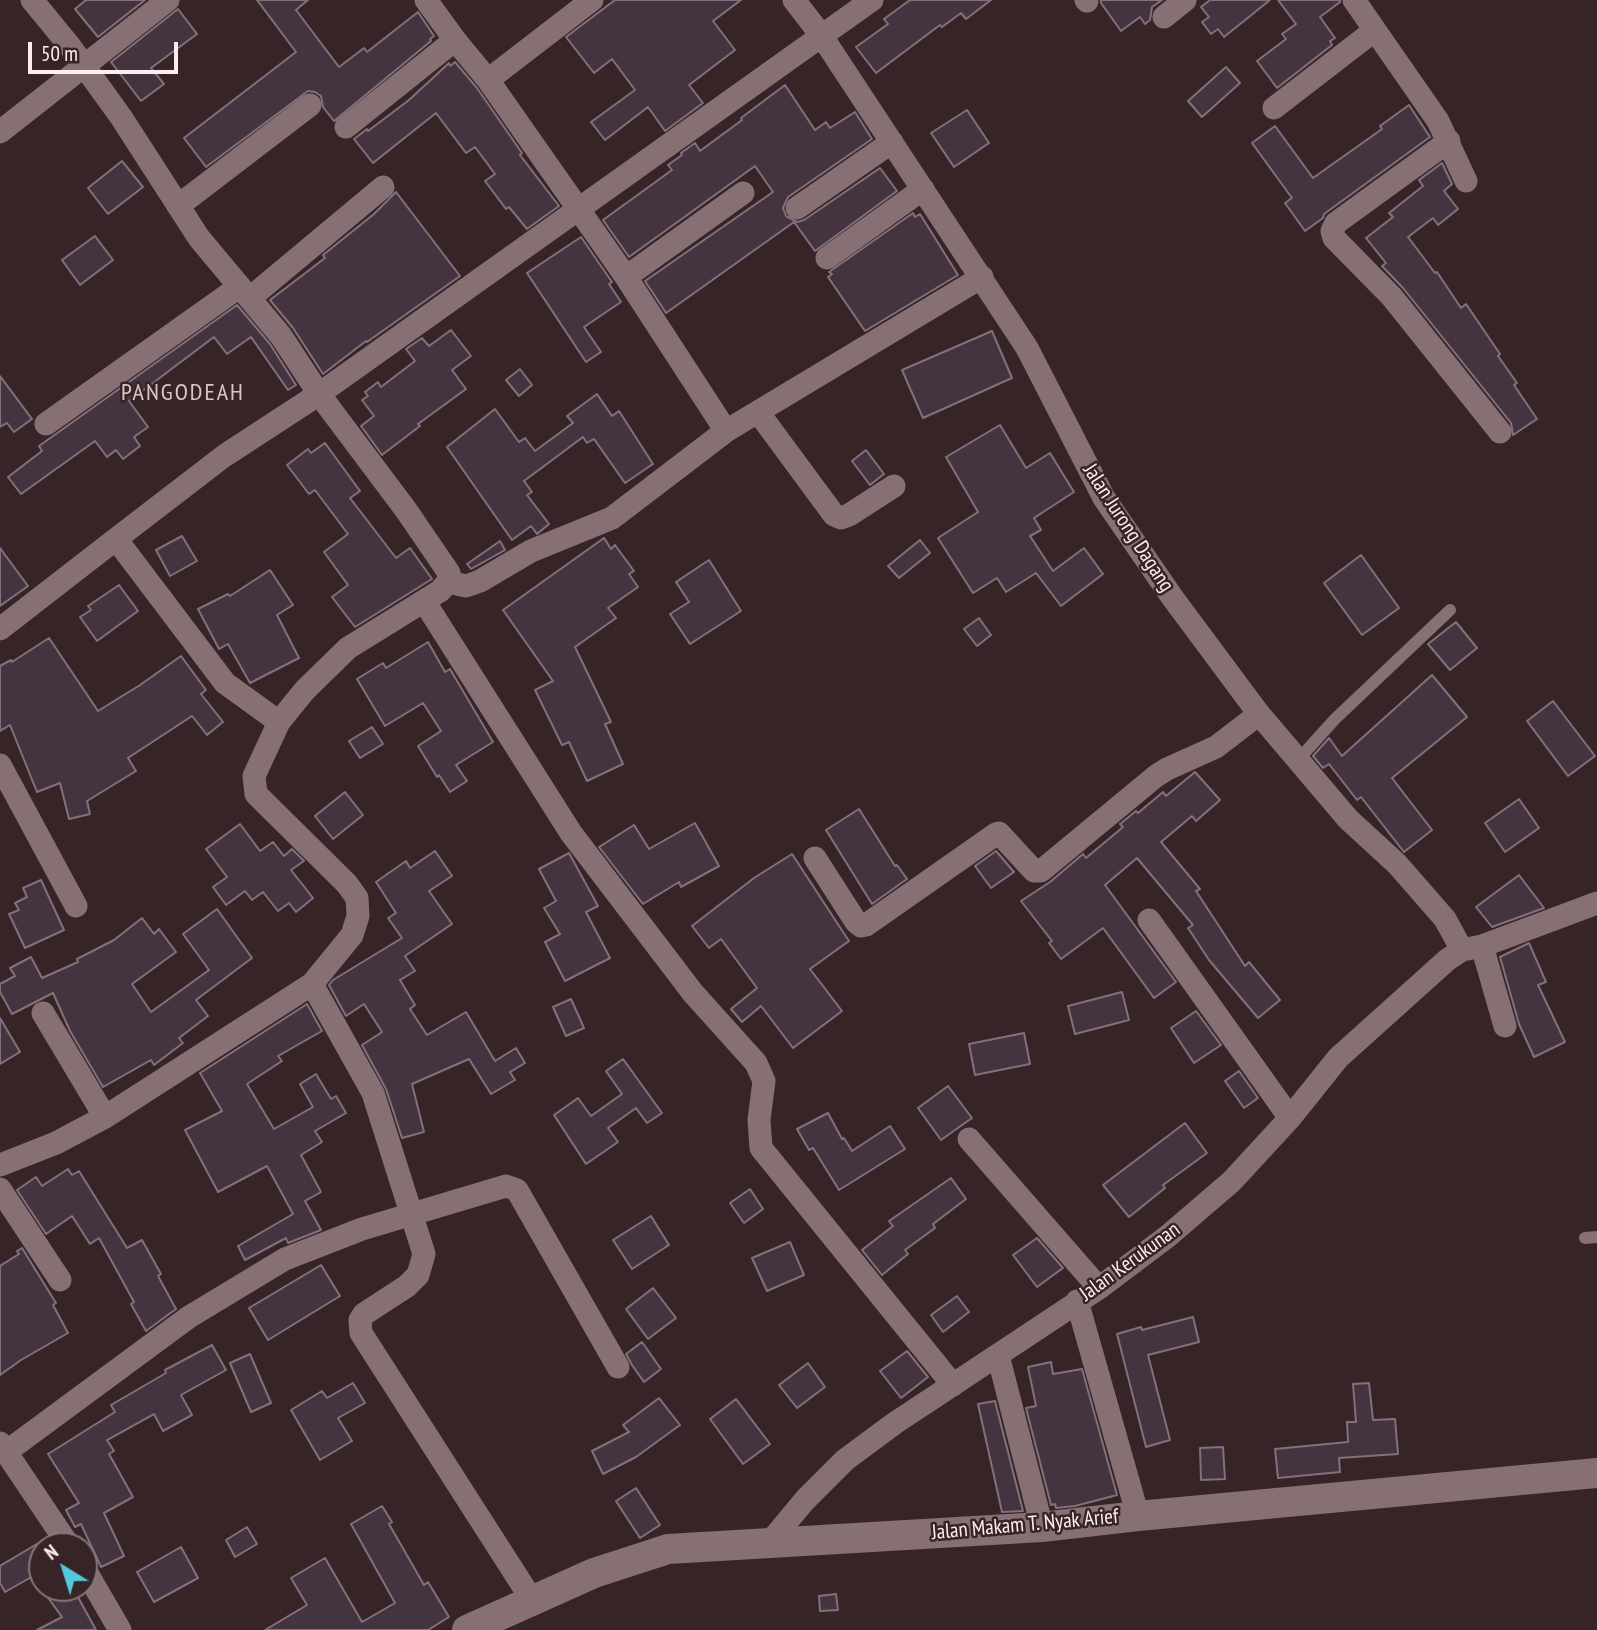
<!DOCTYPE html>
<style>
body{margin:0}
#map{position:relative;width:1597px;height:1630px;overflow:hidden;background:#362426;font-family:"PT Sans Narrow",sans-serif}
canvas{display:block}
.north{position:absolute;left:28px;top:1532px;width:70px;height:70px;box-sizing:border-box;background:#362426;border:2px solid #857577;border-radius:50%;rotate:322deg;font-size:19px;font-weight:700;line-height:28px;text-align:center;color:#fceef0}
.north::after{content:'';display:block;margin:auto;width:24px;height:32px;background:#53cadc;clip-path:polygon(50% 0,100% 100%,50% 72%,0 100%)}
.scale{position:absolute;left:28px;top:42px;width:150px;height:32px;box-sizing:border-box;border:4px solid #fceef0;border-top:0;padding-left:9px;font-size:21px;line-height:24px;white-space:nowrap;color:#fceef0;-webkit-text-stroke:5px #362426;paint-order:stroke}
</style>
<div id="map">
<canvas width="1597" height="1630"></canvas>
<div class="north">N</div>
<div class="scale">50 m</div>
</div>
<script>
const context = document.querySelector('canvas').getContext('2d');
context.lineJoin = 'round';
function fill(path, color) { context.fillStyle = color; context.fill(path, 'evenodd'); }
function strokePath(path, color, width, dash) { context.strokeStyle = color; context.lineWidth = width; context.lineCap = dash ? 'butt' : 'round'; context.setLineDash(dash || []); context.stroke(path); }
function drawText(font, color, halo, rows, align = 'center') {
  context.font = font + ' "PT Sans Narrow",sans-serif'; context.lineWidth = 5; context.setLineDash([]); context.textBaseline = 'middle'; context.strokeStyle = halo; context.fillStyle = color; for (const [text, x, y, turn = 0] of rows) {
    context.save(); context.translate(x, y); context.rotate((+turn || 0) * Math.PI / 180); context.textAlign = isNaN(turn) ? turn : align; if (halo) context.strokeText(text, 0, 0); context.fillText(text, 0, 0); context.restore();
  }
}
const building = new Path2D(`
 M86 0H145L98 37 75 9Z
 M257 0H308L296 10 339 67 364 48 367 52 418 12 434 36 430 39 431 41 334 121 323 107 321 96 315 92 308 91 206 167 184 138 296 52Z
 M615 0H741L713 21 735 50 689 85 703 103 665 131 648 107 605 140 591 122 635 90 612 59 594 73 566 37Z
 M910 0H991L966 19 961 13 942 27 940 25 876 73 856 47 888 24 884 19Z
 M1101 0H1162L1152 7 1150 20 1145 24 1140 17 1121 31 1101 3Z
 M1210 0H1270L1224 37 1218 29 1211 34 1202 22 1209 17 1201 7Z
 M1278 0H1340V2L1320 17 1335 38 1330 41 1332 45 1277 88 1257 61 1286 39 1282 34 1296 24Z
 M178 9 197 34 151 68 164 84 141 101 111 62Z
 M455 62 477 88 522 153 520 155 559 206 527 229 509 207 506 209 485 181 495 174 475 147 466 153 436 113 373 163 354 139 367 129 368 131 409 100 449 63 450 66Z
 M1226 67 1240 83 1202 117 1188 101Z
 M785 85 815 130 826 122 830 128 855 112 872 139 788 197 783 208 786 216 797 222 804 220 880 168 897 191 815 251 794 222 666 313 645 281 773 192 755 166 629 257 603 220 672 170 668 165 682 155 681 153 695 143 700 151 742 120 741 118Z
 M1409 105 1430 137 1324 214 1323 218 1305 231 1285 203 1292 198 1252 143 1275 126 1313 178 1382 129 1380 126Z
 M967 110 989 143 954 167 931 133Z
 M122 161 143 187 108 214 88 188Z
 M1442 163 1452 184 1444 191 1458 209 1438 225 1433 218 1408 237 1435 273 1437 272 1461 308 1466 304 1500 354 1498 356 1517 383 1514 385 1537 419 1513 435 1511 423 1403 288 1382 266 1386 263 1366 238 1393 217 1389 213 1423 186 1419 180Z
 M396 192 460 276 367 342 366 341 323 374 293 328 270 300 325 258 323 255 374 214Z
 M913 213 915 217 920 214 958 275 865 331 828 277 832 274 829 272Z
 M95 236 113 260 80 285 62 260Z
 M581 237 612 282 609 284 621 302 584 327 601 352 586 362 527 273Z
 M237 305 270 344 296 385 288 390 251 337 227 354 214 337 129 401 148 427 134 437 140 446 123 459 116 450 107 457 95 441 21 494 8 477 42 451 39 446Z
 M451 330 471 356 452 370 466 389 418 424 420 426 382 455 361 426 374 416 362 400 368 396 365 392 378 382 381 387 415 361 406 349 422 338 429 346Z
 M992 331 1012 378 923 418 902 370Z
 M520 369 532 385 519 396 506 380Z
 M0 376 32 419 14 432 7 423 0 427Z
 M597 394 612 416 619 411 653 464 625 483 594 439 587 443 583 437 524 481 532 492 527 495 549 524 537 534 531 526 512 540 447 447 495 409 519 442 525 438 535 451 573 423 567 416Z
 M1000 425 1026 468 1050 453 1074 492 1034 518 1041 530 1030 536 1053 571 1084 548 1103 574 1061 606 1036 573 1006 592 997 578 973 593 938 538 978 512 946 457Z
 M325 443 360 491 350 498 396 558 410 548 432 579 355 627 332 597 348 585 324 552 348 534 315 490 309 494 287 465 308 449 311 453Z
 M866 450 884 474 870 485 852 461Z
 M182 536 197 561 170 576 156 550Z
 M604 538 611 549 615 545 634 571 629 574 638 587 608 608 616 618 575 647 611 722 605 724 623 764 587 781 569 742 562 745 535 690 553 681 503 610Z
 M920 540 930 553 899 578 888 566Z
 M500 541 505 550 471 569 467 564Z
 M0 548 28 586 0 606Z
 M1361 555 1399 608 1362 635 1324 583Z
 M709 560 741 611 690 644 670 614 689 602 676 582Z
 M270 570 293 605 277 615 299 658 250 683 228 644 219 649 198 609 228 594 230 596Z
 M119 585 138 611 97 641 80 617 91 610 88 606Z
 M979 618 991 635 977 646 964 629Z
 M1456 622 1477 648 1450 670 1428 644Z
 M49 638 98 711 140 685 181 656 206 690 201 694 223 722 207 735 192 716 128 758 136 771 87 801 90 814 69 819 60 783 37 792 10 725 0 731V666L11 660 12 662Z
 M428 642 445 672 450 669 493 742 456 765 467 781 450 792 439 775 437 777 418 746 441 731 423 703 385 726 357 679 383 663 386 668Z
 M1432 675 1467 717 1392 778 1432 830 1404 852 1361 797 1357 800 1329 764 1323 768 1313 756 1329 738 1342 756Z
 M1553 701 1595 756 1568 776 1527 721Z
 M372 727 383 744 360 758 349 741Z
 M1195 772 1220 800 1196 821 1192 816 1161 842 1200 889 1196 891 1245 966 1249 962 1280 1000 1258 1018 1209 960 1188 928 1193 925 1137 858 1105 885 1176 982 1154 998 1103 928 1061 959 1049 943 1052 941 1021 901 1050 882 1083 854 1086 858 1123 827 1120 824 1136 811 1138 813 1163 792 1166 796Z
 M345 792 363 815 333 839 315 816Z
 M1519 799 1539 828 1505 852 1485 823Z
 M859 809 895 866 897 865 907 879 872 904 826 830Z
 M695 823 719 866 681 887 679 882 643 904 599 847 634 825 649 849Z
 M240 824 260 851 273 842 284 856 292 849 304 861 291 870 313 898 296 912 289 903 278 911 263 892 252 900 245 891 226 905 213 887 227 877 206 849Z
 M435 851 452 876 429 891 452 924 405 956 415 971 400 980 415 1005 410 1009 427 1035 466 1012 495 1061 516 1048 525 1063 510 1072 515 1080 491 1094 469 1059 412 1084 424 1132 402 1138 386 1089 362 1045 382 1032 364 1004 346 1016 329 985 333 980 402 938 388 918 396 913 376 882 406 861 410 868Z
 M996 851 1014 872 991 888 975 866Z
 M569 853 598 906 586 912 610 958 565 981 545 942 560 934 544 908 556 901 539 869Z
 M792 854 849 941 810 969 842 1011 793 1048 761 1006 742 1022 731 1009 757 988 721 939 709 948 692 926 754 878Z
 M1519 875 1544 908 1492 927 1476 907Z
 M41 880 64 930 25 948 9 914 19 910 15 903 27 897 23 888Z
 M217 909 252 958 196 1000 208 1016 179 1038 183 1043 154 1065 151 1060 103 1087 70 1031 53 993 12 1014 0 992V984L15 976 10 968 31 957 42 978 78 962 77 959 114 940 142 918 154 934 159 929 176 952 132 984 151 1012 209 970 183 934Z
 M1529 943 1546 982 1538 985 1565 1042 1534 1057 1519 1024 1500 957Z
 M1122 992 1129 1020 1075 1034 1068 1006Z
 M571 999 584 1028 566 1036 553 1007Z
 M307 1004 322 1031 278 1056 282 1061 247 1084 274 1129 313 1107 300 1084 316 1074 331 1099 336 1096 346 1113 315 1131 322 1142 301 1155 321 1192 305 1201 321 1230 288 1243 286 1238 245 1260 238 1246 293 1214 267 1166 218 1192 185 1130 222 1111 200 1073Z
 M1196 1011 1221 1045 1194 1063 1171 1028Z
 M0 1018 20 1052 0 1064Z
 M1024 1033 1030 1064 975 1075 969 1044Z
 M623 1059 662 1113 647 1123 636 1108 608 1128 618 1142 586 1164 554 1115 578 1098 591 1116 622 1094 606 1071Z
 M1239 1071 1258 1098 1244 1108 1225 1081Z
 M948 1086 972 1118 941 1140 918 1108Z
 M828 1113 842 1139 844 1138 852 1151 890 1126 905 1149 839 1190 813 1148 809 1150 797 1129Z
 M1185 1123 1207 1153 1163 1185 1165 1188 1129 1217 1103 1185Z
 M68 1169 72 1175 79 1171 127 1248 142 1240 161 1274 158 1276 176 1309 146 1331 131 1304 134 1302 99 1238 90 1244 72 1216 46 1234 17 1190 36 1177 42 1186Z
 M951 1178 966 1199 933 1224 935 1228 905 1250 908 1254 882 1275 862 1250 893 1226 889 1221Z
 M750 1189 763 1209 744 1223 730 1203Z
 M651 1216 669 1245 632 1269 613 1240Z
 M1037 1238 1063 1268 1037 1287 1013 1255Z
 M790 1242 804 1275 767 1291 752 1258Z
 M22 1248 56 1303 53 1305 68 1333 21 1360 0 1375V1266L19 1254 17 1251Z
 M321 1265 340 1296 268 1340 249 1308Z
 M653 1288 676 1318 648 1339 626 1309Z
 M957 1296 969 1312 943 1332 931 1315Z
 M1193 1317 1199 1342 1148 1355 1170 1440 1146 1447 1117 1334 1141 1327 1142 1330Z
 M642 1342 661 1369 644 1382 632 1365 626 1354Z
 M212 1345 226 1370 181 1395 192 1415 163 1431 154 1414 107 1440 114 1451 109 1454 133 1497 104 1513 124 1556 101 1567 81 1524 75 1527 66 1510 79 1503 48 1454 115 1412 111 1405 166 1373 165 1370Z
 M907 1351 928 1377 901 1398 880 1371Z
 M250 1354 271 1403 251 1412 230 1363Z
 M1051 1362 1053 1374 1082 1369 1117 1495 1075 1506 1056 1508 1055 1504 1051 1505 1026 1408 1036 1406 1028 1367Z
 M808 1363 825 1387 797 1408 779 1385Z
 M353 1383 365 1403 338 1418 352 1441 320 1460 291 1410 322 1391 327 1398Z
 M1369 1383 1373 1420 1395 1419 1398 1454 1339 1458 1340 1472 1278 1478 1275 1449 1348 1442 1347 1422H1356L1353 1384Z
 M659 1398 680 1425 636 1457 603 1474 592 1451 629 1432 623 1425Z
 M736 1399 770 1444 743 1464 710 1419Z
 M995 1401 1023 1511 1002 1512 978 1404Z
 M1223 1447 1225 1479 1201 1480 1200 1448Z
 M636 1488 660 1525 640 1538 616 1501Z
 M382 1506 392 1522 389 1524 424 1585 428 1582 449 1617 428 1630H265L307 1605 291 1578 325 1558 362 1622 395 1603 351 1524Z
 M247 1527 257 1544 235 1557 226 1540Z
 M42 1541V1571L5 1592 0 1583V1566Z
 M181 1547 198 1578 154 1602 137 1572Z
 M41 1588H73L96 1630H37L62 1617Z
 M836 1594 838 1610 820 1611 819 1596Z`);
const service = new Path2D(`
 M1298 760 1335 719 1450 610
 M1585 1238 1597 1237`);
const minor = new Path2D(`
 M426 0 455 40
 M794 0 821 35 1027 348 1104 498 1172 597 1259 714 1348 819 1397 864 1445 919 1462 950
 M1086 0 1087 1
 M1354 0 1438 121 1466 181
 M1164 17 1185 0
 M488 80 592 0
 M1274 108 1375 30
 M346 127 455 40 488 80 626 277 743 193
 M0 132 168 0
 M1449 141 1336 223 1332 231 1334 238 1392 297 1500 432
 M178 206 310 105
 M797 208 892 142
 M827 258 923 189
 M626 277 726 431
 M250 298 383 187
 M758 412 834 515 841 518 849 515 894 486
 M46 424 239 287
 M448 582 466 586 480 581 531 551 612 518 726 431 982 277
 M424 601 571 833 693 993 756 1063 764 1081 759 1120 761 1148 953 1385
 M0 629 116 539
 M279 722 225 683 116 539 224 456 319 394 872 0
 M0 765 76 906
 M815 858 856 922 861 926 866 925 996 834 999 833 1034 871H1041L1156 776 1167 769 1216 747 1259 714
 M1149 920 1290 1118
 M1482 946 1505 1026
 M312 984 373 1093 424 1254 418 1275 407 1286 364 1314 360 1320 361 1333 532 1600
 M43 1013 105 1117
 M969 1139 1099 1288
 M0 1165 56 1143 105 1117 312 984 352 935 358 916 357 898 347 884 256 794 254 776 279 722 305 690 348 648 440 591 448 582 449 573 406 510 319 394 281 336 199 238 121 117 69 45 32 0
 M0 1189 60 1280
 M1077 1301 1138 1516
 M998 1355 1042 1527
 M0 1443 69 1546
 M6 1452 189 1317 285 1259 362 1229 506 1186 517 1190 618 1367
 M770 1542 805 1500 845 1460 895 1423 1099 1288 1168 1236 1232 1181 1290 1118 1338 1058 1447 960 1462 950 1482 946 1597 903
 M84 1568 120 1630`);
const tertiary = new Path2D(`
 M467 1630 594 1573 668 1549 1042 1527 1138 1516 1597 1473`);
const streetNames = [
 ["Jalan Jurong Dagang",1128,528,57],
 ["Jalan Kerukunan",1130,1262,-36],
 ["Jalan Makam T. Nyak Arief",1025,1525,-5]
];
const quarterNames = [
 ["PANGODEAH",183,393]
];
fill(building, '#43343f');
strokePath(building, '#82707d', 2);
strokePath(service, '#877073', 12);
strokePath(minor, '#877073', 23);
strokePath(tertiary, '#877073', 30);
drawText('21px', '#fceef0', '#362426', streetNames);
context.letterSpacing = '2px';
drawText('24px', '#ddc4c7', '#362426', quarterNames);
context.letterSpacing = '0px';
</script>
